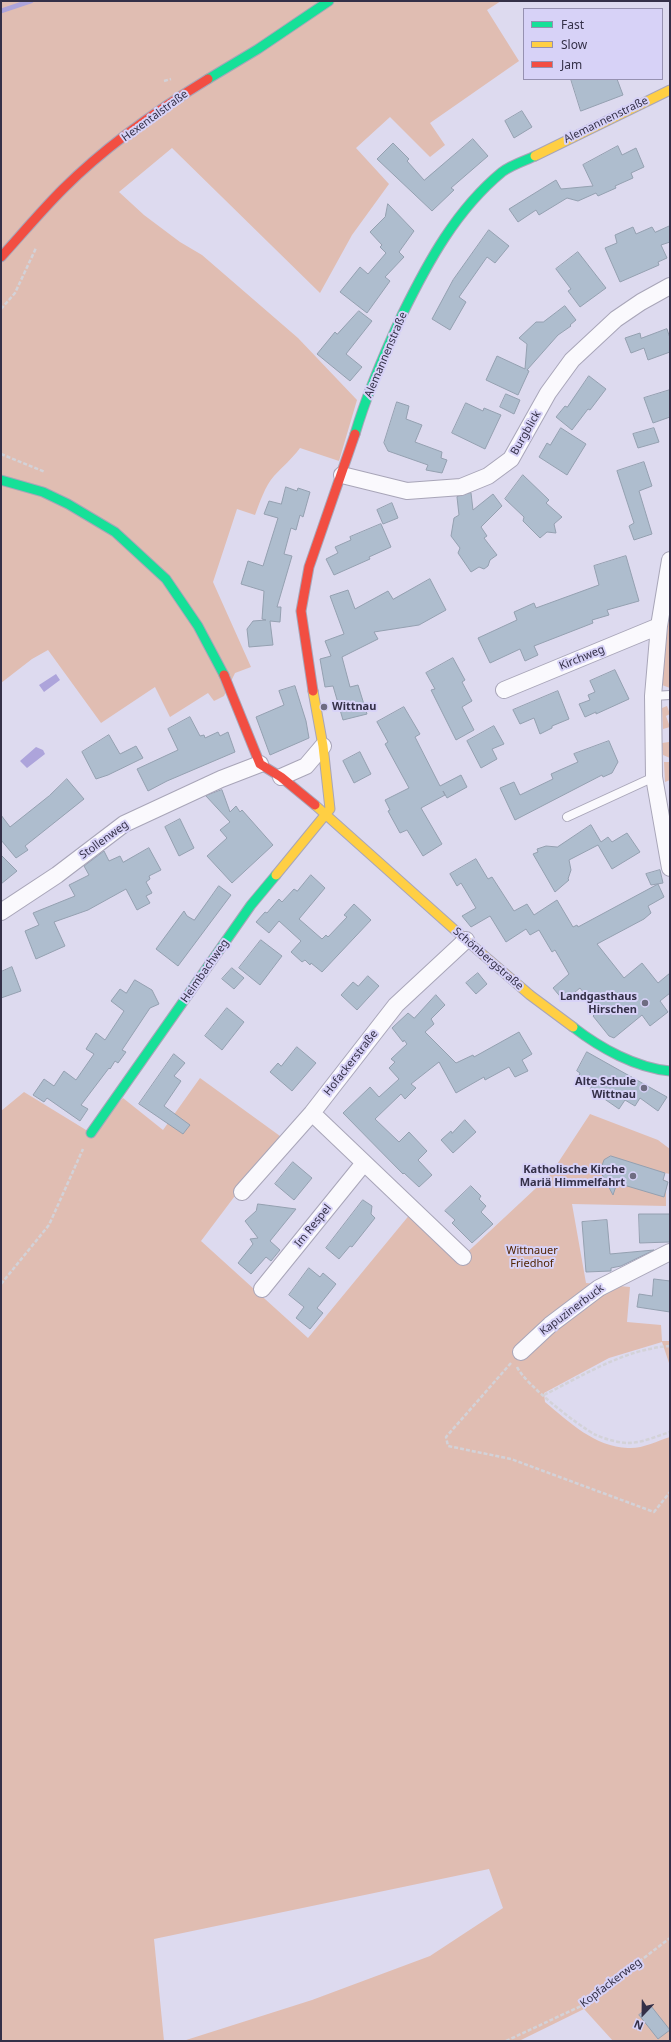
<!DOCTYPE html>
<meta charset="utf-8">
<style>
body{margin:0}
#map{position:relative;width:671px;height:2042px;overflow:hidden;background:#dddaef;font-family:"Noto Sans",sans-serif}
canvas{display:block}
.frame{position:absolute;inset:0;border:2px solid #343048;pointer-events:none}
.legend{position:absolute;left:523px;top:8px;width:140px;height:72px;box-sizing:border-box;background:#d7d2f7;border:1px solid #9691b1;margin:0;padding:5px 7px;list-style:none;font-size:12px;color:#343048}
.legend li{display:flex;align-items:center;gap:8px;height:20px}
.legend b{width:20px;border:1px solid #9691b1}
.north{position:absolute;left:623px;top:1994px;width:40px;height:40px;-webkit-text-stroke:3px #d7d2f7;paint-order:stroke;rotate:202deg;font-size:11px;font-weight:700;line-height:16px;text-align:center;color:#343048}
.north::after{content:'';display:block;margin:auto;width:14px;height:18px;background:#343048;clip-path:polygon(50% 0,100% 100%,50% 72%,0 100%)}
</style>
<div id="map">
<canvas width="671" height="2042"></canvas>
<div class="frame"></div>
<ul class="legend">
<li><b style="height:5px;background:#16e098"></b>Fast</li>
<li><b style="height:5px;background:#ffcf43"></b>Slow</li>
<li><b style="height:5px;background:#f24e42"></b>Jam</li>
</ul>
<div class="north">N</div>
</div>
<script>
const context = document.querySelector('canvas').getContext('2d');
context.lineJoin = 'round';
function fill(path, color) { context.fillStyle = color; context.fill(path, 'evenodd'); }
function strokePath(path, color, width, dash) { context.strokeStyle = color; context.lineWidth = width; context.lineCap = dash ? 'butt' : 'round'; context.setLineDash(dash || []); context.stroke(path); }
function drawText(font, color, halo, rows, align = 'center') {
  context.font = font + ' "Noto Sans",sans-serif'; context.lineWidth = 4; context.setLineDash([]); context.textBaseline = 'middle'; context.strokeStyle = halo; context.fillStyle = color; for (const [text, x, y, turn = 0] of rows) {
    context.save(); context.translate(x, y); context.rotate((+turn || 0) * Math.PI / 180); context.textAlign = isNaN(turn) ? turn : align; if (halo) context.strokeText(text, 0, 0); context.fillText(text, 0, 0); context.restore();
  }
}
const green = new Path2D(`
 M1 1H501L487 10 519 61 430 123 445 145 430 157 390 117 356 148 389 184 352 235 320 293 172 148 119 192 144 215 180 242 202 255 298 338 357 400 339 461 300 448C292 459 283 466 274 476 265 486 260 502 255 515L237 509 213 582 251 667 235 673 224 696 214 701 208 693 170 717 155 687 101 723 48 650 32 659 1 683Z
 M670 604V688L662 685Z
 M667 706 670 714 666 716 670 727 663 729 662 708Z
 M669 742 670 758 663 755 662 743Z
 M664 762H670V780L665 782Z
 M200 1078 280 1136 201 1241 308 1338 411 1213 460 1259 550 1175 590 1114 658 1140 670 1149V1174L665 1173 663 1179 668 1182 666 1190V1206L572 1204 586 1283 630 1287 627 1322 661 1325 662 1341H670V1366L662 1342 609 1358 544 1393 545 1402C569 1422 595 1447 628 1448 642 1449 657 1441 670 1437V2041H613L584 2009 519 2041H183L312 2000 430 1956 503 1908 489 1869 154 1939 164 2041H1V1111L24 1092 91 1133 123 1098 163 1130Z`);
const water = new Path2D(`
 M56 674 60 680 44 692 39 685Z
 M36 747 43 750 45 754 27 768 20 761Z`);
const stream = new Path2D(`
 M1 11 31 1`);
const building = new Path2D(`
 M571 79H617L623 95 581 111Z
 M522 111 532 127 514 138 505 121Z
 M473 139 488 156 451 188 454 190 432 211 377 159 393 143 409 159 407 161 424 180Z
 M618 146 622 155 636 148 644 167 631 173 633 178 615 186 616 188 598 196 596 193 578 201 567 198 539 215 536 210 518 222 509 209 556 180 561 189 593 186 583 165Z
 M388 204 414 231 399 252 404 257 385 277 390 281 367 313 340 292 360 267 368 274 386 253 380 247 382 245 370 232 385 217Z
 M670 226V242L661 245 667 258 658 262 659 265 620 282 605 248 617 243 615 235 633 227 636 234 652 227 655 232Z
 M489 230 509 246 495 263 487 257 459 297 466 302 450 330 432 319 453 280Z
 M578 252 606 288 580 307 568 291 571 289 556 269Z
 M565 306 576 320 570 325 571 326 558 335 527 370 529 371 518 395 486 380 497 356 525 369 527 344 519 338 536 322H543Z
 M359 311 372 321 346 354 362 367 350 381 317 354 335 332 337 334Z
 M667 329 670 338V352L648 360 644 348 631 353 625 338 640 333 641 338Z
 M589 376 606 389 590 410 588 409 572 430 556 417 565 406 567 407Z
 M670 390V417L653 423 644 398Z
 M506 394 520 400 514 414 500 407Z
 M397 402 409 406 406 419 422 425 415 442 442 452 441 458 447 460 442 473 426 470 428 465 388 451 384 443Z
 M466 403 483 411 484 408 501 415 485 449 452 433Z
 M561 428 586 444 567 475 539 457 547 443 550 445Z
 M654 428 659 442 638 448 633 434Z
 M644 462 652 486 639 491 652 534 634 540 629 526 634 523 617 471Z
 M523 475 549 500 546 503 562 517 554 524 556 533 547 532 540 538 523 521 524 517 505 499Z
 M286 487 297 491 298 488 310 492 303 517 300 515 296 530 291 528 284 554 292 556 277 607H281L280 622 270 621 273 645 249 647 247 629 253 621 266 620 262 619 264 591 241 584 248 561 263 566 278 518 264 514 269 501 281 504Z
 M471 493 473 510 493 494 502 506 481 527 487 536 484 538 497 555 490 560 488 566 484 569 479 567 471 572 458 553 460 548 451 536 454 518 459 515 457 497Z
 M392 503 398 518 383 524 377 510Z
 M381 524 391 547 369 557 370 559 334 575 326 559 338 553 335 547 351 540 350 537Z
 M626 556 639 601 607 610 609 615 592 620 593 623 534 646 538 655 525 661 520 649 490 663 478 638 517 620 514 612 534 603 536 608 599 585 594 566Z
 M430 579 446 610 419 625 374 632 378 639 342 657 350 687 358 685 367 714 343 720 333 686 325 687 320 659 331 656 325 641 344 634 330 596 348 590 355 609 388 591 393 599Z
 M453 658 465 680 462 682 472 701 462 707 474 730 456 740 431 690 435 689 426 673Z
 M615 670 629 699 596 714V712L585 717 579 704 590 700 588 695 595 692 590 681Z
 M295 686 306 721 309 738 270 755 256 717 284 705 279 691Z
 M558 691 569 719 552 726V728L540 734 534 718 520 724 513 710Z
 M404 707 420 734 415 737 440 786 461 775 467 787 447 798 443 791 445 795 421 808 442 844 423 856 407 830 400 833 388 811 390 810 385 800 409 788 385 744 388 742 377 722Z
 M190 717 200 736 204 735 205 738 218 732 220 736 228 732 235 752 167 781 148 791 137 769 178 750 168 729Z
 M494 726 504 744 492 749 497 759 481 768 467 741Z
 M109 735 120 754 136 746 143 758 108 775 96 779 82 752Z
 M609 741 618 762 612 773 603 777 602 775 515 820 500 788 514 782 520 795 553 779 551 774 578 762 574 754Z
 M360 752 371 774 354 783 343 761Z
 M67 779 84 799 25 846 28 850 16 858 1 840V815L10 827 49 796Z
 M222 790 230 812 236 806 240 812 242 810 273 845 232 883 207 856 227 838 220 830 230 822 206 796Z
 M180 819 194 848 179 856 165 827Z
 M591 825 601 842 608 837 612 842 627 833 640 852 612 869 598 845 569 860 571 870 568 879 569 880 555 892 533 854 538 852 537 849 546 846 557 847Z
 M149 848 161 870 149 876 150 879 146 882 152 893 146 896 150 903 137 910 126 889 88 910 54 922 65 946 36 959 25 931 39 925 33 913 75 896 69 885 89 875 84 866 104 851 109 861 120 856 123 862Z
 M1 855 17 871 1 884Z
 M476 859 488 879 492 877 514 911 527 904 534 915 557 900 573 927 577 925 578 927 658 884 664 897 648 906 651 913 644 919 597 944 624 978 642 963 658 983 670 973V993L660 1001 668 1012 650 1026 642 1015 614 1038 609 1036 593 1016 598 1011 580 988 564 1001 553 988 569 974 555 950 552 952 539 930 530 935 526 929 506 942 490 916 471 927 462 916 476 908 461 883 457 886 450 874Z
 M660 870 663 883 651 885 646 874Z
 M311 875 325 888 299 919 322 939 326 935 328 937 347 917 344 915 354 904 371 920 322 972 311 963 310 965 305 960 302 962 291 952 301 941 279 921 269 933 256 922 265 912 267 913 279 899 282 902 294 889 297 891Z
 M219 886 231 895 178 966 156 949 184 911 187 916 194 920Z
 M261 940 282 956 260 985 239 968Z
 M12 967 21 991 1 998V972Z
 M232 968 244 978 234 989 222 979Z
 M478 973 487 984 476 994 466 983Z
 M368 976 379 986 357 1010 341 995 353 982 358 986Z
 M135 980 152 990 159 1004 150 1008 122 1050 126 1052 118 1063 115 1061 110 1069 109 1068 81 1105 88 1109 80 1121 47 1098 44 1102 33 1095 44 1079 54 1086 64 1071 76 1080 94 1054 86 1049 96 1033 105 1040 124 1011 111 1001 120 989 126 993Z
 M436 995 445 1005 431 1019 434 1024 425 1032 456 1063 473 1055 474 1057 519 1032 532 1054 522 1060 528 1071 515 1077 509 1067 485 1080 484 1077 456 1093 439 1062 411 1084 416 1088 405 1099 401 1094 375 1119 399 1142 409 1132 427 1151 418 1160 432 1175 419 1187 404 1173 403 1174 343 1113 370 1087 379 1097 399 1079 389 1068 395 1062 391 1059 407 1044 404 1040 403 1042 392 1028 408 1013 414 1018Z
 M227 1008 244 1022 222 1050 205 1036Z
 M297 1047 316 1063 292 1091 270 1072 278 1063 281 1066Z
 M587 1052 667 1097 658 1111 640 1098 635 1106 625 1100 619 1109 590 1089 592 1086 578 1078 580 1073 577 1071Z
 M174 1054 185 1063 174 1076 181 1081 164 1106 190 1125 183 1134 139 1104Z
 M465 1120 476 1132 453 1153 441 1140 451 1131 452 1133Z
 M611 1156 665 1173 663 1180 668 1182 664 1197 617 1183 613 1195 600 1171 604 1160Z
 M293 1162 312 1178 294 1200 275 1184Z
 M471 1186 481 1196 479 1199 486 1206 481 1212 493 1224 472 1243 452 1223 455 1220 445 1211Z
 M363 1200 372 1206 371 1214 375 1218 352 1247 350 1246 339 1259 326 1248Z
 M258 1204 296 1209 270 1241 280 1250 271 1261 266 1257 251 1274 238 1263 253 1244 250 1239 258 1238 245 1221 256 1211Z
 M639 1214H670V1242L640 1243Z
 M607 1220 610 1254 654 1250 621 1266 611 1268V1271L586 1272 582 1222Z
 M309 1268 320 1277 323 1273 336 1284 317 1308 323 1313 310 1329 296 1318 304 1307 289 1295Z
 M654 1279 670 1281V1312L637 1307 639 1294 652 1296Z
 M651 2006 670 2030 658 2039 639 2015Z`);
const path = new Path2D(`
 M164 81 171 79
 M1 309 15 293 36 248
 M1 454 45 472
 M1 1284 49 1225 83 1149
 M511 1363 446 1437 448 1446 511 1459 654 1512 670 1492
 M517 1367C525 1384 578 1426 596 1435 605 1439 619 1443 628 1443 642 1443 657 1436 670 1432
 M544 1395C584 1375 625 1349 670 1346
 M506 2041 581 2006 670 1938`);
const lane = new Path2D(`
 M653 696 670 695
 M567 817 654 777`);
const street = new Path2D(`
 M342 475 407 491 461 487 488 476 511 459 548 393 572 360 616 319 641 302 670 286
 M670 560 659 626 653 696 654 777 670 868
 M504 690 659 626
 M281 777 306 766 323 746
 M1 912 57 875 124 824 221 779 260 764
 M312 1113 463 1257
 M242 1192 312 1113 396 1005 466 940
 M262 1289 364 1163
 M521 1352 550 1325 599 1288 670 1252`);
const fast = new Path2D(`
 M208 79 258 49 329 1
 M355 434C367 393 384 354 402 315 428 262 456 210 502 172 511 165 524 161 535 156
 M1 480 43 492 68 504 115 532 166 579 198 626 224 675
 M573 1027C600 1048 636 1068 670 1071
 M91 1133 251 905 276 875`);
const slow = new Path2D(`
 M535 156 670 90
 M315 805 466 940 530 995 573 1027
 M276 875 330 809 323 746 313 691`);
const jam = new Path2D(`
 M1 257C21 235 41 211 63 189 103 149 159 109 208 79
 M224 675 260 764 281 777 315 805
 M313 691 301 611 309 567 355 434`);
const markers = [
 [324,707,4,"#6f6c82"],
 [645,1003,4,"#6f6c82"],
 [644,1088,4,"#6f6c82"],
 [633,1176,4,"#6f6c82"]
];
const streetNames = [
 ["Hexentalstraße",155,116,-36],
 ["Alemannenstraße",606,120,-26],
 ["Alemannenstraße",386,355,-67],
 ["Burgblick",526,433,-60],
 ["Kirchweg",582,658,-22],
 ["Stollenweg",104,840,-36],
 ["Schönbergstraße",488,959,41],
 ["Heimbachweg",205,971,-55],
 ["Hofackerstraße",351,1063,-52],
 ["Im Respel",313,1226,-51],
 ["Kapuzinerbuck",572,1310,-37],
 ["Kopfackerweg",611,1983,-37]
];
const poiNames = [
 ["Wittnau",332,707,"left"],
 ["Landgasthaus",637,997],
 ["Hirschen",637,1010],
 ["Alte Schule",636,1082],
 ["Wittnau",636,1095],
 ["Katholische Kirche",625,1170],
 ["Mariä Himmelfahrt",625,1183]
];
const parkNames = [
 ["Wittnauer",532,1251],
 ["Friedhof",532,1264]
];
fill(green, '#e0bdb2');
fill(water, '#ada4db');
strokePath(stream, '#ada4db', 5);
fill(building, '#aebdce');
strokePath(building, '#94a0b0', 1);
strokePath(lane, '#a8a5b8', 10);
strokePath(street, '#a8a5b8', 18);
strokePath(fast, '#a8a5b8', 11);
strokePath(slow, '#a8a5b8', 11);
strokePath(jam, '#a8a5b8', 11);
strokePath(path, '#d3d2d8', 2.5, [4, 2]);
strokePath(lane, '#faf9fd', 8);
strokePath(street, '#faf9fd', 16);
strokePath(fast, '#16e098', 9);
strokePath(slow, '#ffcf43', 9);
strokePath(jam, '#f24e42', 9);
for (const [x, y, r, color] of markers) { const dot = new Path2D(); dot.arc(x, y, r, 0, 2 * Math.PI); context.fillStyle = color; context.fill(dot); strokePath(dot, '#d7d2f7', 1.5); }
drawText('11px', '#343048', '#d7d2f7', streetNames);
drawText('bold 11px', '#343048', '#d7d2f7', poiNames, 'right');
drawText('11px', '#502403', '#d7d2f7', parkNames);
</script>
